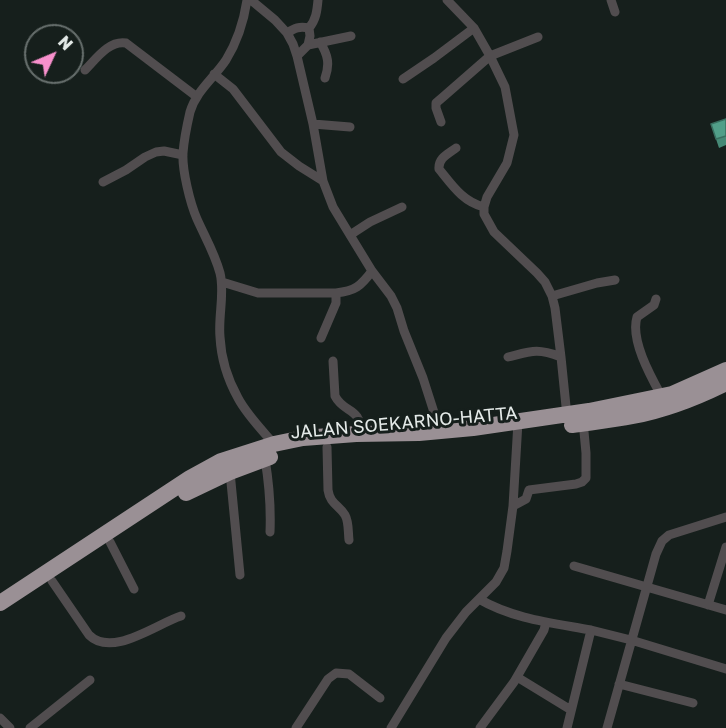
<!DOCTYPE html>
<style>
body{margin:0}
#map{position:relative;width:726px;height:728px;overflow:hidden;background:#161f1c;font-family:"Golos Text",sans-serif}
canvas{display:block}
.north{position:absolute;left:24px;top:24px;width:60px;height:60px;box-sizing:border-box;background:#161f1c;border:2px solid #68706e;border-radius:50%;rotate:46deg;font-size:16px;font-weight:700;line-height:24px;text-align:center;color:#e4eae8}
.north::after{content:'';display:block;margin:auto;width:21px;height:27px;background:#f890cc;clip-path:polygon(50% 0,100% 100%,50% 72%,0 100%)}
</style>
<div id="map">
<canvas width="726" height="728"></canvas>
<div class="north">N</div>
</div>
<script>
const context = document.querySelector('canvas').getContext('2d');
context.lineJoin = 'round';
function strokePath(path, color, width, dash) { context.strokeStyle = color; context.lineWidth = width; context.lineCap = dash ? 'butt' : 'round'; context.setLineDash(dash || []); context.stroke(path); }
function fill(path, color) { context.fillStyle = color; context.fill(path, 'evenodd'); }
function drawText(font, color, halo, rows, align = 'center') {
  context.font = font + ' "Golos Text",sans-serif'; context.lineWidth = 6; context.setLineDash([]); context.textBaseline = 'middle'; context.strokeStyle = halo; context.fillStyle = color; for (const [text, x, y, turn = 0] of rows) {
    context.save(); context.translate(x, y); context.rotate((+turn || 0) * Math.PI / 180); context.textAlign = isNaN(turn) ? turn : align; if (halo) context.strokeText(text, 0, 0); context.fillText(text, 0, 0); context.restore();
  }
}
const street = new Path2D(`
 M247 0C244 20 237 42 226 60 214 78 196 91 190 112 187 125 184 139 183 153 182 170 190 203 197 219 205 237 215 254 220 273 225 293 218 316 220 337 221 357 228 380 238 398 247 415 262 430 274 444
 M251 0 275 20 287 33 293 44 297 56 313 124 323 181 333 207 350 235 372 271 391 296 397 308 404 331 423 378 440 431
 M447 0 474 28 490 56 505 87 514 135 507 163 487 197 484 207V214L494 232 537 273 545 282 552 296 555 308 561 357 567 416
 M611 0 615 12
 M287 33C295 28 299 26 309 28
 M320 42C328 55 330 64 325 78
 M308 45 310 36 309 28C316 20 317 11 318 0
 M297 56 308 45 351 36
 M85 70C96 59 109 40 126 43L197 97
 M214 74 233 89 281 152 299 166 323 181
 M403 79 434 58 474 28
 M441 122 436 108V103L443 97 490 56 538 37
 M313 124 350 127
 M456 148C448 154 438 158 439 169 452 185 463 202 484 207
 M103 182 126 170 145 157 156 152 164 151 183 155
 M350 235 370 222 402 207
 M222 282 258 293H336C355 291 361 286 372 271
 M552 296 597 283 615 280
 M656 299 654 305 637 317C630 340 651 377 662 397
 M321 338 336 303V293
 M508 357C532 351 537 348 561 357
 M333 361 335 396C344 414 361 406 361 434
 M327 447 328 490C330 504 339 505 345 515 349 522 348 532 349 540
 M265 459C269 483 271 507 270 532
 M230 472 240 575
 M513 506 526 499 529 490 576 484 582 482 586 478V453L583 421
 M110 542 134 589
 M574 566 726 610
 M52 581 89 635C112 658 156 624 181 616
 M479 599C513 619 553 623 591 630L567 728
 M708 605 726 547
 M591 630 631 640 726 669
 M517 677 571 710
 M619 684 693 703
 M0 718 10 728
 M30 728 90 680
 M296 728 328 679 336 673 349 674 380 698
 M391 728 446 638 466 612 496 582 504 568 507 551 513 506 518 422
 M480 728 514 682 544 630 546 622
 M607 728 656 554 662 541 669 535 726 517`);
const highway = new Path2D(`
 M572 425C593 422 613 420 633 416 664 410 698 397 726 383
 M186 493 230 472 270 457
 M0 603 190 478 221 461 274 444 303 438 356 434 419 433 473 428 589 411 672 394 726 370`);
const wall = new Path2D(`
 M726 119V145L719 148 716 139Z`);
const building = new Path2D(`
 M726 119V136L716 139 711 124Z`);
const streetNames = [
 ["JALAN SOEKARNO-HATTA",404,423,-5]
];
strokePath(street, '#514d4f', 9);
strokePath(highway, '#9a9095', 16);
fill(wall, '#468976');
fill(building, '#519f89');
strokePath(building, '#396f60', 1.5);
drawText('18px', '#e4eae8', '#161f1c', streetNames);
</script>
